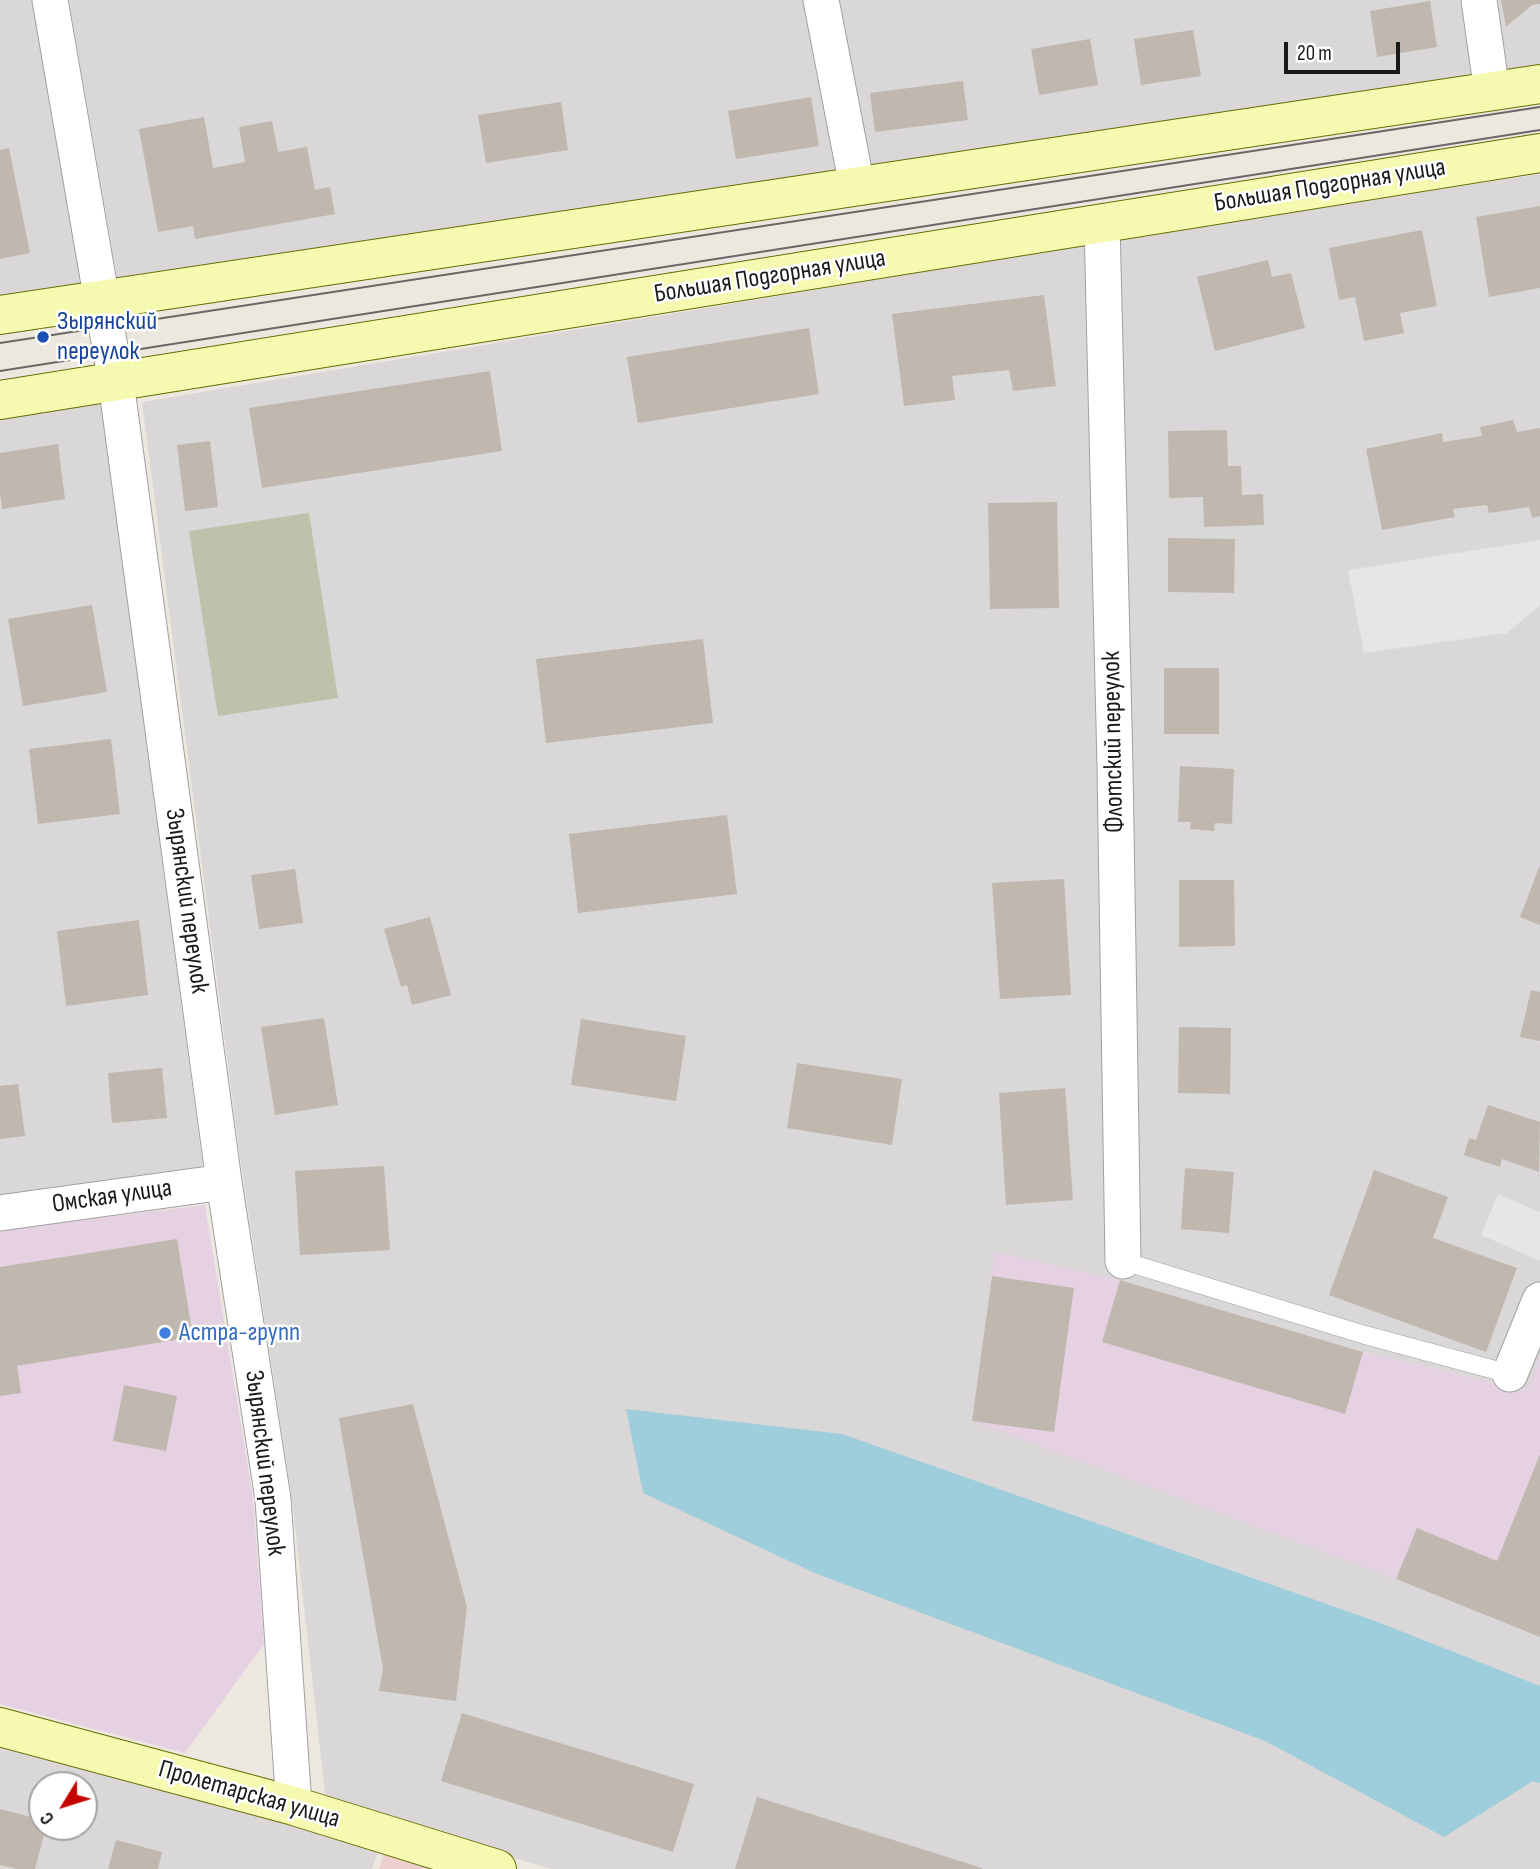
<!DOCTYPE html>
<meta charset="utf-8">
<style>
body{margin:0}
#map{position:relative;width:1540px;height:1869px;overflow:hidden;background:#ede8df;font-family:"Sofia Sans Condensed",sans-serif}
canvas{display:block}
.north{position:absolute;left:28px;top:1771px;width:70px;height:70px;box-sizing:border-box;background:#fff;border:2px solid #a3a3a3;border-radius:50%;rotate:232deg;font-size:19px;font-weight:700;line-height:28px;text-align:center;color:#1a1a1a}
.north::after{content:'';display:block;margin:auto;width:24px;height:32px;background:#c50400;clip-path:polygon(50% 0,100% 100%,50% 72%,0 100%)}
.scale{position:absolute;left:1284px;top:42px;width:116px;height:32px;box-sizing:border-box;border:4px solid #1a1a1a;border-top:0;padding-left:9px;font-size:21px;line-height:24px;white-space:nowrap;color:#1a1a1a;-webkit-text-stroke:5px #fff;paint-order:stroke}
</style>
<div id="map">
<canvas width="1540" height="1869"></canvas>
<div class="north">С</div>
<div class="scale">20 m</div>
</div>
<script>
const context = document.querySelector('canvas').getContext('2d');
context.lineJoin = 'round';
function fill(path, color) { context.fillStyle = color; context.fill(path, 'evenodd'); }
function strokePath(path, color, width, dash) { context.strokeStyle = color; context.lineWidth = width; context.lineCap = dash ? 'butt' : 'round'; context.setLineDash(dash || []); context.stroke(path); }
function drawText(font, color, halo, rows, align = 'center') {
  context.font = font + ' "Sofia Sans Condensed",sans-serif'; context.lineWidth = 5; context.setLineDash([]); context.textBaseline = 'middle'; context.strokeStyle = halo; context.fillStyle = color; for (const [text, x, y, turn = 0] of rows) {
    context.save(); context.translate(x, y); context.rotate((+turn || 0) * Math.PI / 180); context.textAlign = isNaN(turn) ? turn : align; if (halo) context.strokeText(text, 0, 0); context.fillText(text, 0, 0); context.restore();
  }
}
const residential = new Path2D(`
 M0 0H34L85 287 0 300Z
 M69 0H808L841 171 117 277Z
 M832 0H1466L1477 76 864 166Z
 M1491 0H1540V67L1501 73Z
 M1540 174V1357L1528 1390 1363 1352 1120 1280 1396 1579 1540 1637V1869H551L326 1802 292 1500 239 1150 142 402 1103 242Z
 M101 401 203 1169 0 1199V418Z
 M0 1741 69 1757 378 1851 372 1869H0ZM42 1785H84V1827H42Z`);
const commercial = new Path2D(`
 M385 1852 441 1869H379Z`);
const industrial = new Path2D(`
 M205 1205 253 1498 264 1644 185 1753 0 1704V1230Z
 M995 1252 1120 1280 1363 1352 1527 1390 1540 1357V1637L1396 1579 972 1421Z`);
const construction = new Path2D(`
 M309 513 338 698 218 716 189 531Z`);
const parking = new Path2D(`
 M1540 540V605L1507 633 1364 653 1348 570Z
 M1498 1194 1540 1212V1261L1481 1235Z`);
const water = new Path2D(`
 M626 1409 842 1434 1375 1621 1540 1686V1783L1533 1781 1444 1837 1265 1741 817 1574 643 1493Z`);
const building = new Path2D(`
 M1501 0H1540V4L1532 5 1506 27Z
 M1430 1 1437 47 1377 57 1370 11Z
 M1193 30 1201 76 1141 85 1134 39Z
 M1090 39 1098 85 1039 95 1031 49Z
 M963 81 968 120 875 132 870 93Z
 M811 97 819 146 736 159 728 111Z
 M561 102 568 150 486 163 478 115Z
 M204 117 213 168 245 162 239 127 272 121 278 152 307 147 315 190 330 187 335 214 195 239 193 226 158 232 139 129Z
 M9 148 30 253 0 259V150Z
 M1540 206V288L1489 297 1476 217Z
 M1422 230 1437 306 1400 313 1404 333 1364 341 1355 297 1339 300 1329 248Z
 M1268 260 1272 277 1291 273 1305 328 1215 351 1197 277Z
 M1044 295 1056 386 1013 391 1009 370 952 376 955 400 904 406 892 314Z
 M809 328 819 394 638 423 627 357Z
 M490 371 502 451 262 488 249 408Z
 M1513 420 1517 432 1540 428V516L1532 518 1529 507 1489 513 1487 505 1453 509 1455 517 1382 530 1366 449 1442 433 1443 442 1482 436 1480 427Z
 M1227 430 1228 466H1241L1242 495 1263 494 1264 525 1204 527 1203 497 1169 498 1168 431Z
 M210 441 218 507 185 511 177 445Z
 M58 444 65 499 2 509 0 492V453Z
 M1057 502 1059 608 990 609 988 503Z
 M1168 538 1235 539 1234 593 1168 592Z
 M92 605 107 692 23 706 8 619Z
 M703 639 713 723 546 743 536 659Z
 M1164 668H1219V734H1164Z
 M111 739 120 814 38 824 29 749Z
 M1180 766 1234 769 1232 824 1215 823 1214 831 1190 829 1191 822H1178Z
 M727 815 737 894 578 913 569 834Z
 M1540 865V925L1520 917Z
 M295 869 303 923 259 929 251 875Z
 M1064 879 1071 995 1000 999 992 883Z
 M1179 880H1234L1235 946 1179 947Z
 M430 917 451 995 412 1005 407 985 401 987 384 929Z
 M139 920 148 995 66 1006 57 931Z
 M1531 990 1540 992V1041L1520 1037Z
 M324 1018 338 1105 275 1115 261 1027Z
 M581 1019 686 1036 676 1101 571 1085Z
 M1179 1027 1231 1028 1230 1094 1178 1093Z
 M797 1063 902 1079 892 1145 787 1128Z
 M162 1068 167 1118 112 1123 108 1073Z
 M18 1084 25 1136 0 1139V1086Z
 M1065 1088 1073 1200 1006 1205 999 1093Z
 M1488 1105 1540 1122 1539 1172 1502 1159 1500 1167 1464 1155 1469 1138 1476 1140Z
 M384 1166 390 1250 300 1255 295 1171Z
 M1185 1168 1234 1172 1229 1233 1181 1229Z
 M1374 1170 1448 1197 1433 1238 1517 1268 1486 1352 1329 1295Z
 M177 1239 193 1337 17 1366 21 1393 0 1396V1267Z
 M992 1276 1074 1288 1054 1432 972 1421Z
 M1120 1280 1363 1352 1345 1414 1102 1342Z
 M124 1385 177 1396 166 1451 113 1441Z
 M413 1404 467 1607 456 1701 379 1691 383 1669 339 1418Z
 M1540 1454V1637L1396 1579 1417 1528 1497 1561Z
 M462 1713 694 1784 673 1852 441 1781Z
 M757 1797 982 1868V1869H735Z
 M0 1809 42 1820V1827H46L35 1869H17L0 1865Z
 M116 1840 162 1852 158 1869H108Z`);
const lane = new Path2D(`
 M1123 1261 1365 1335 1510 1374`);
const street = new Path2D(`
 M50 0 116 382 224 1182 273 1499 294 1806
 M821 0 857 186
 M1479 0 1492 92
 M1102 223 1115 767 1123 1261
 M0 1213 224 1182
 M1510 1374 1540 1300`);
const secondary = new Path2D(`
 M0 315 1540 84
 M0 400 1540 153
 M0 1727 294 1806 497 1869`);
const tram = new Path2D(`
 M0 343 1540 107
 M0 371 1540 130`);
const markers = [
 [43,337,7,"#1a4fb4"],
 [165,1333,7,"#3f7fe0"]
];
const streetNames = [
 ["Большая Подгорная улица",1330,186,-9],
 ["Большая Подгорная улица",770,277,-9],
 ["Флотский переулок",1114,742,-91],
 ["Зырянский переулок",186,901,82],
 ["Омская улица",112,1197,-8],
 ["Зырянский переулок",264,1463,83],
 ["Пролетарская улица",249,1795,16]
];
const transitNames = [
 ["Зырянский",57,322],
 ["переулок",57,352]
];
const shopNames = [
 ["Астра-групп",179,1333]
];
fill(residential, '#d9d7d7');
fill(commercial, '#efcfcd');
fill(industrial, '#e6d1e2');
fill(construction, '#c0c1ab');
fill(parking, '#e6e6e6');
fill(water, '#9ecddc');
fill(building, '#c0b8af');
strokePath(lane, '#a1a1a1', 19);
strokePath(street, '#a1a1a1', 37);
strokePath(secondary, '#627002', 40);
strokePath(lane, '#fff', 18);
strokePath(street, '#fff', 35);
strokePath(secondary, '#f5fab0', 38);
strokePath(tram, '#686868', 2);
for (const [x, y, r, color] of markers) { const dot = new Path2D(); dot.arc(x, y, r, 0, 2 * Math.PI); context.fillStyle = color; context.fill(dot); strokePath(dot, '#fff', 2.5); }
drawText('26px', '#1a1a1a', '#fff', streetNames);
drawText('26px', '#164399', '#fff', transitNames, 'left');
drawText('26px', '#366cbe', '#fff', shopNames, 'left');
</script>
